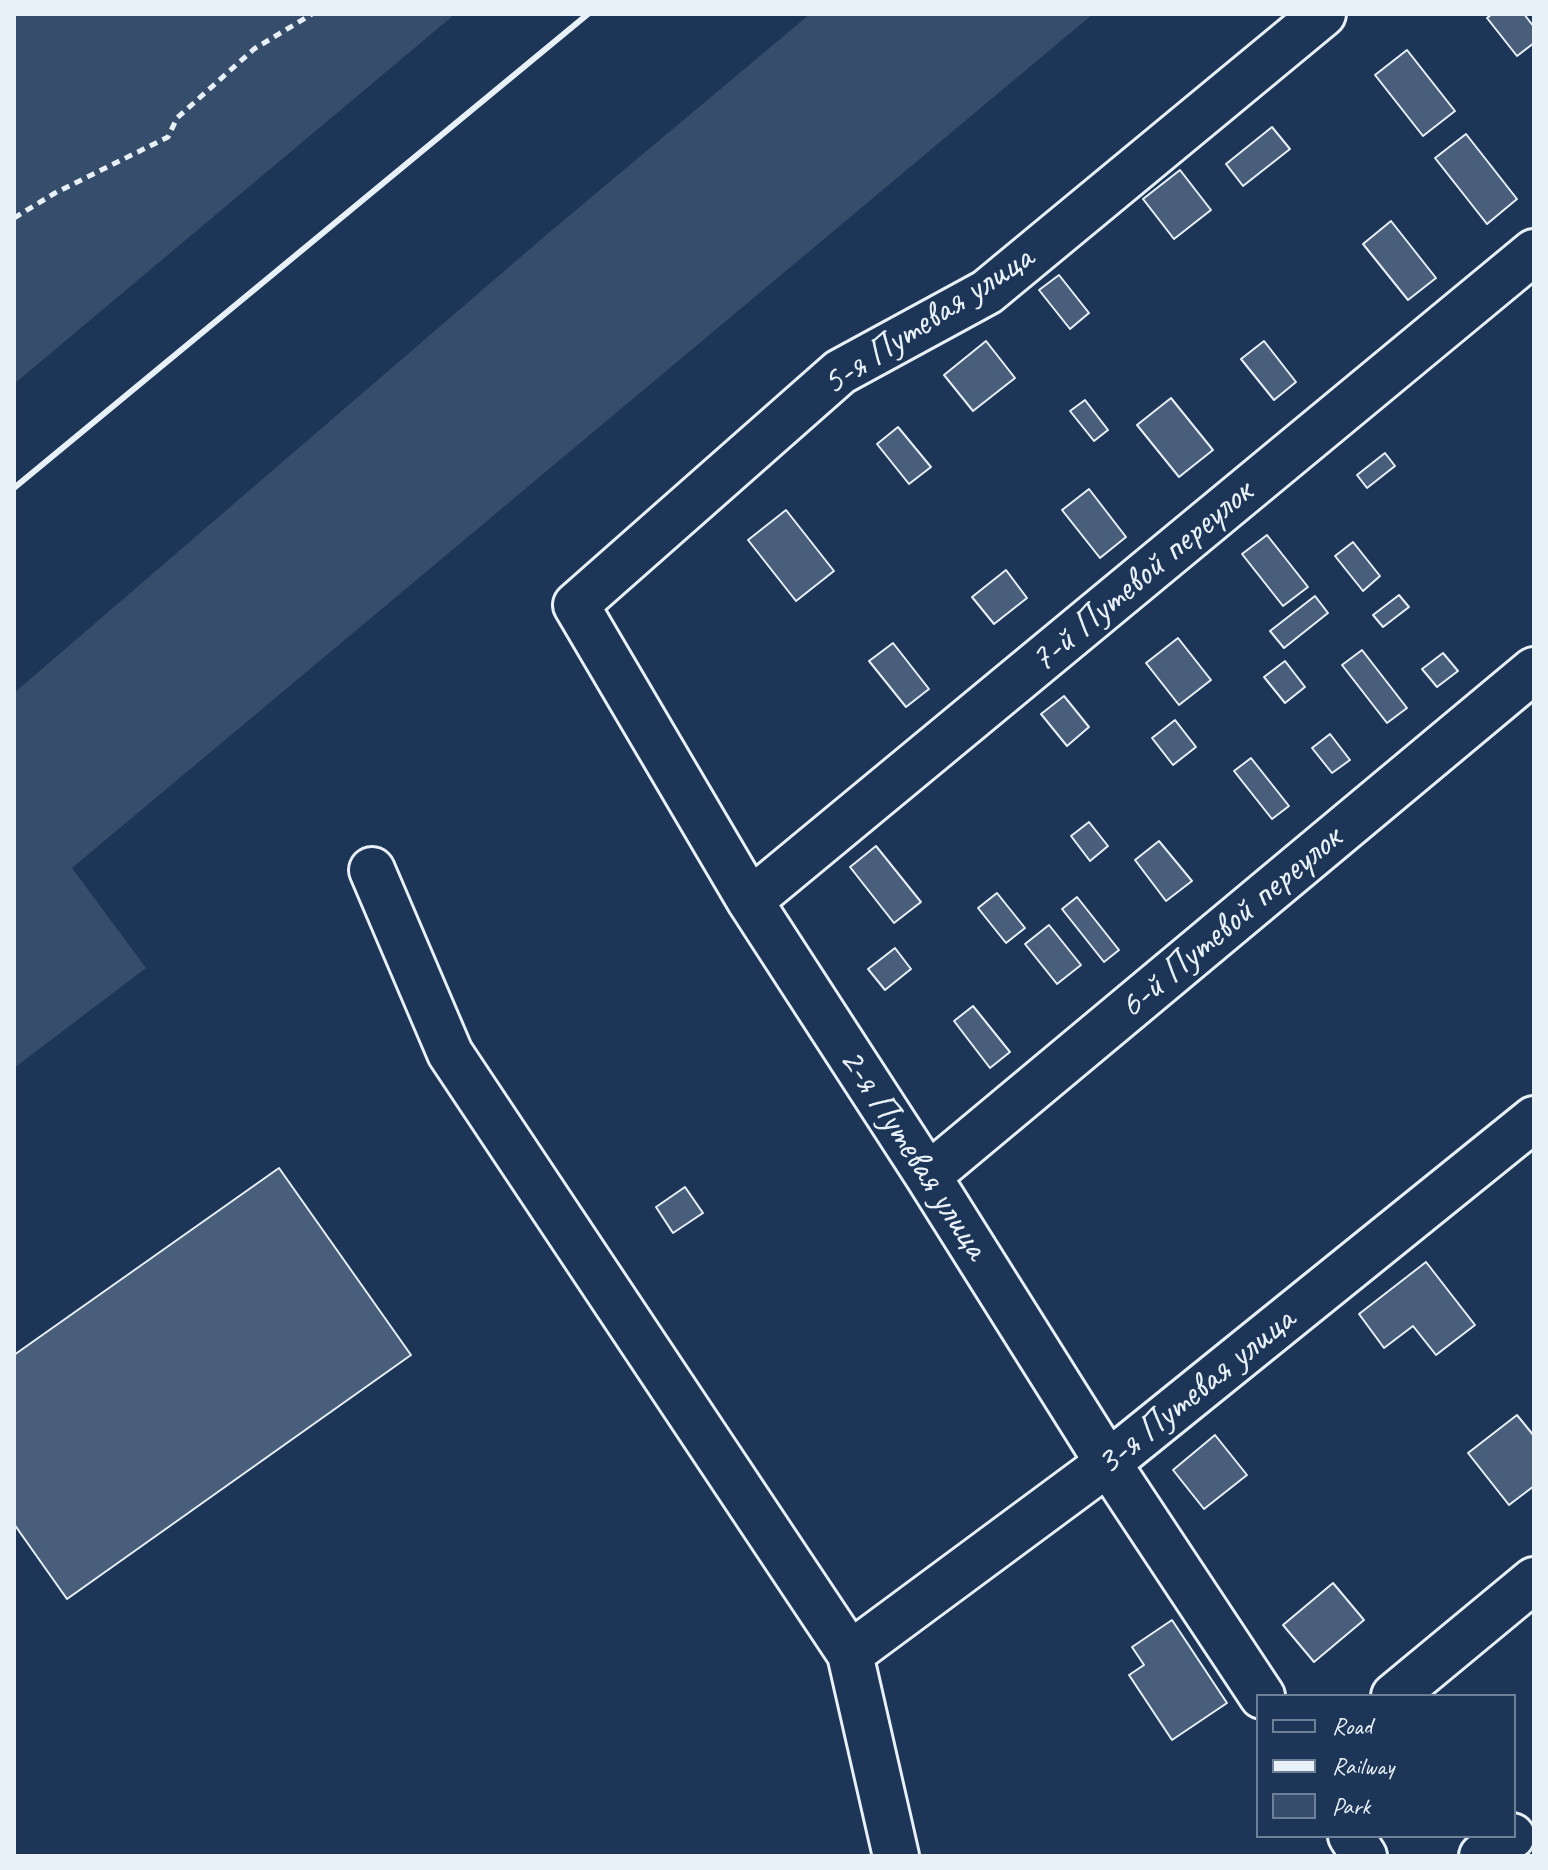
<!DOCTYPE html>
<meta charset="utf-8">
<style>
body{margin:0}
#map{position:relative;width:1548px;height:1870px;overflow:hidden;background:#1d3557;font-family:Caveat,sans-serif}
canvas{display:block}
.frame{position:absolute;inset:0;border:16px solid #e8f1f8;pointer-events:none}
.legend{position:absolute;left:1256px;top:1694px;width:260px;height:144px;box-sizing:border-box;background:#1d3557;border:2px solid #6e8097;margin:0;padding:10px 14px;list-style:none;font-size:24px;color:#e8f1f8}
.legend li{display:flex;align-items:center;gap:16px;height:40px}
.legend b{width:40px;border:2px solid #6e8097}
</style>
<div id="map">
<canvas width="1548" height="1870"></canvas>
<div class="frame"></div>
<ul class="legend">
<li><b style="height:10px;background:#1d3557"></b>Road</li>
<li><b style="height:10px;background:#e8f1f8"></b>Railway</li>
<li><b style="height:22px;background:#374d6c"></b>Park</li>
</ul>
</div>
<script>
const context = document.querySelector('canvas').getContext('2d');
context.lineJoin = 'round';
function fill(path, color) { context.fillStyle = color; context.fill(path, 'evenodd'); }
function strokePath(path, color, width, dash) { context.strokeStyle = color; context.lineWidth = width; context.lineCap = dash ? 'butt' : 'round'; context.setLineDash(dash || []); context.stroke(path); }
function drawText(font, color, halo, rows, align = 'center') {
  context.font = font + ' Caveat,sans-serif'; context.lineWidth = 6; context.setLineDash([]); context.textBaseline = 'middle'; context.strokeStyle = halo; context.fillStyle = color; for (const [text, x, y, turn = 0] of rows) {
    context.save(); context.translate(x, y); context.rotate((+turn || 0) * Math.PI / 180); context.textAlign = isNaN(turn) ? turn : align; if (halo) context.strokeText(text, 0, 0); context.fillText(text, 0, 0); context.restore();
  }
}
const green = new Path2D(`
 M14 14H455L14 384Z
 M810 14H1093L72 868 146 968 14 1068V693L545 236Z`);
const building = new Path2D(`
 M1492 14H1524L1534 27V43L1517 56 1487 18Z
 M1407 50 1455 111 1423 136 1375 75Z
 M1272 127 1290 149 1243 186 1226 164Z
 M1466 134 1517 199 1487 224 1435 158Z
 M1180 170 1211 210 1174 239 1143 199Z
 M1391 221 1436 278 1408 300 1363 244Z
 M1059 275 1089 313 1070 329 1039 290Z
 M986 341 1015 378 973 411 944 375Z
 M1264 341 1296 382 1274 400 1241 359Z
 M1171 398 1213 450 1179 477 1137 425Z
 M1085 400 1108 430 1094 441 1070 411Z
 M898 427 931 467 909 484 877 444Z
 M1385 453 1395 466 1367 488 1357 475Z
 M1089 489 1126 537 1100 558 1062 510Z
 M786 510 834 571 796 601 748 540Z
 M1267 535 1308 587 1283 606 1242 554Z
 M1353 542 1380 576 1363 591 1335 556Z
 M1006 570 1027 598 994 624 972 597Z
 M1399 595 1409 607 1383 627 1373 615Z
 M1315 596 1328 613 1284 648 1270 631Z
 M1178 638 1211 680 1179 705 1146 663Z
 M893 643 929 689 906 707 869 661Z
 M1362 650 1407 708 1387 723 1342 665Z
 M1443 653 1458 671 1437 687 1422 669Z
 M1285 661 1305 687 1285 703 1264 677Z
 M1064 696 1089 727 1067 746 1041 714Z
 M1175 720 1196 747 1173 765 1152 738Z
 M1330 734 1350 760 1332 773 1312 748Z
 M1251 758 1289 806 1272 819 1234 771Z
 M1089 822 1108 846 1090 861 1071 836Z
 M1159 841 1192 881 1166 901 1135 860Z
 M876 846 921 902 894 923 850 867Z
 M997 893 1025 928 1006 943 978 908Z
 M1077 897 1119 950 1104 962 1062 909Z
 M1049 925 1081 965 1057 984 1025 944Z
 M895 948 911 969 885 990 868 969Z
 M973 1006 1010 1052 990 1068 954 1021Z
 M279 1168 411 1355 67 1599 14 1524V1355Z
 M685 1187 703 1213 673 1233 656 1207Z
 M1426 1262 1475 1325 1436 1355 1413 1326 1384 1348 1359 1314Z
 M1517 1415 1534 1436V1486L1509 1505 1468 1453Z
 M1215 1435 1247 1475 1204 1509 1173 1470Z
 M1333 1583 1364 1620 1314 1662 1283 1625Z
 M1172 1620 1227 1703 1172 1740 1129 1675 1144 1665 1132 1647Z`);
const path = new Path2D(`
 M14 218 55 193 168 137 177 118 254 49 312 14`);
const minor = new Path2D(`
 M372 870 450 1053 850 1654 896 1856
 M750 901 1534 252
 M928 1176 1534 670
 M850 1654 1108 1463 1534 1119
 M1262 1696 1108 1463 928 1176 750 901 576 605 840 372 987 292 1323 14
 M1394 1696 1534 1580
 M1351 1836 1364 1856
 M1482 1856 1512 1836`);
const rail = new Path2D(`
 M14 488 588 14`);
const streetNames = [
 ["5-я Путевая улица",928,321,-33],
 ["7-й Путевой переулок",1142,577,-40],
 ["6-й Путевой переулок",1231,923,-40],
 ["2-я Путевая улица",913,1154,57],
 ["3-я Путевая улица",1196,1392,-39]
];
fill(green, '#374d6c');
fill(building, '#495e7a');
strokePath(building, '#e8f1f8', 2);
strokePath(minor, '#e8f1f8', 50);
strokePath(path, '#e8f1f8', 5, [8, 6]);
strokePath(minor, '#1d3557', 44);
strokePath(rail, '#e8f1f8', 6);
drawText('38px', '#e8f1f8', '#1d3557', streetNames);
</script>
